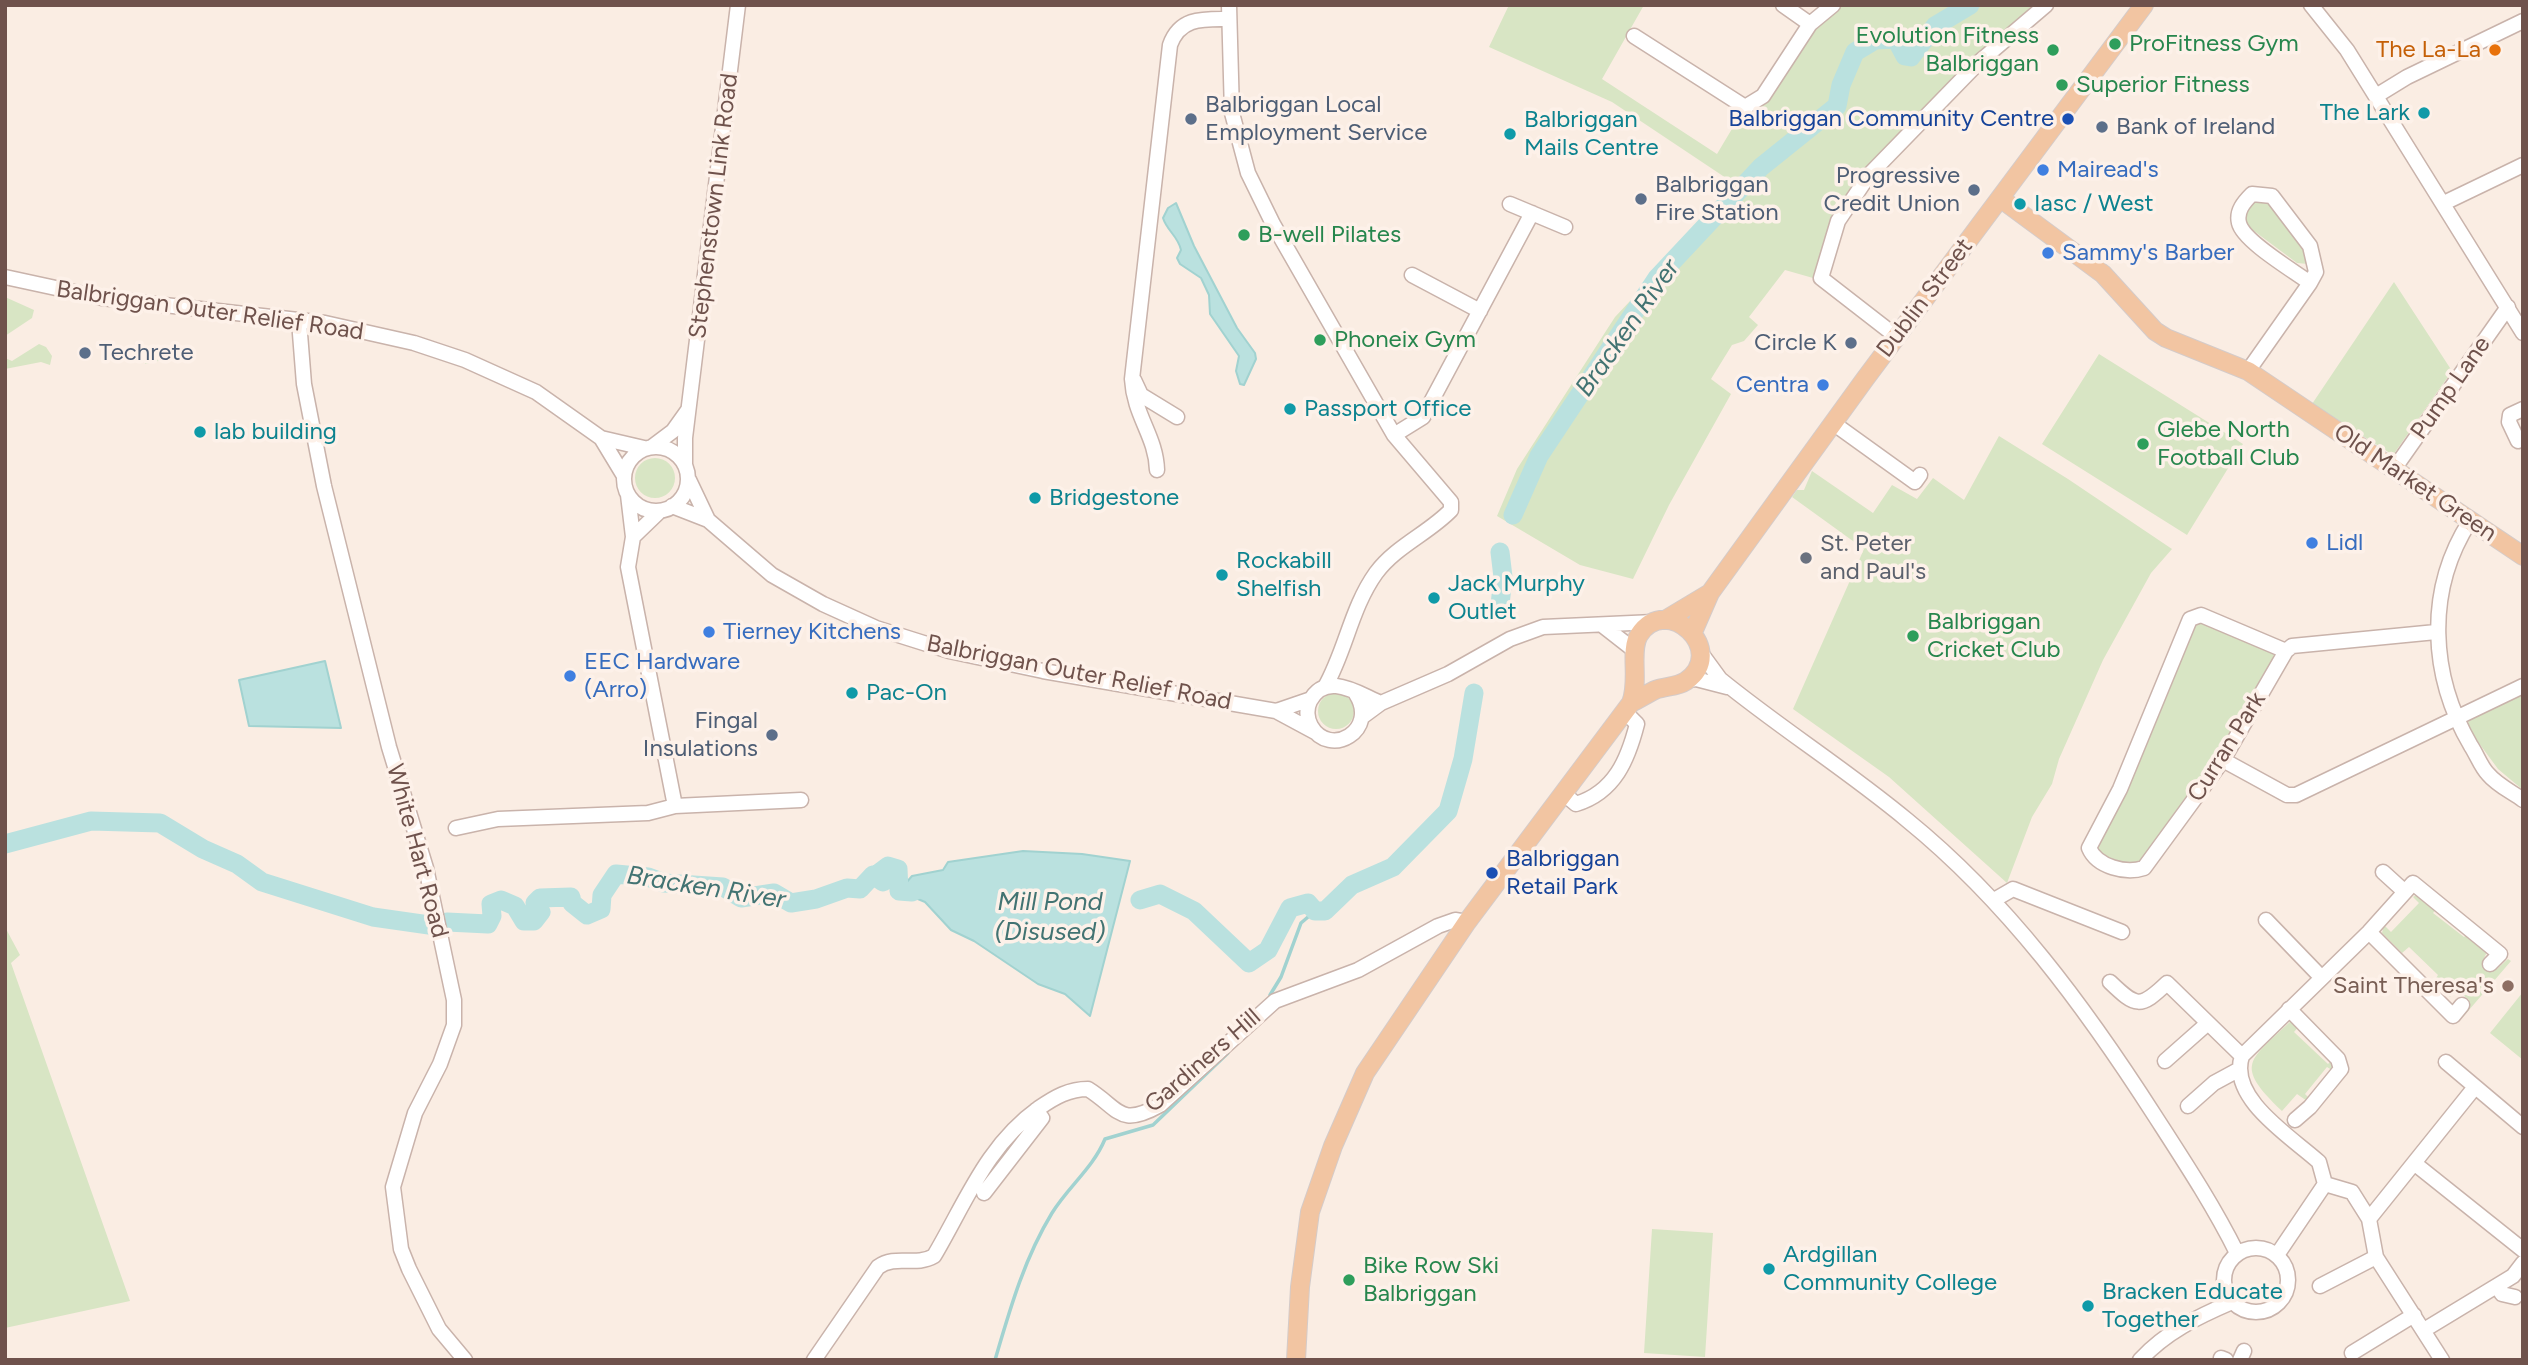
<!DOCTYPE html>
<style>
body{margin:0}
#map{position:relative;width:2528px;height:1365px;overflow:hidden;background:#faede3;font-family:Figtree,sans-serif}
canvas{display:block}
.frame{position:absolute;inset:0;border:7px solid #6f524c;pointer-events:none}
</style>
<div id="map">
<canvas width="2528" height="1365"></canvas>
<div class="frame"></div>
</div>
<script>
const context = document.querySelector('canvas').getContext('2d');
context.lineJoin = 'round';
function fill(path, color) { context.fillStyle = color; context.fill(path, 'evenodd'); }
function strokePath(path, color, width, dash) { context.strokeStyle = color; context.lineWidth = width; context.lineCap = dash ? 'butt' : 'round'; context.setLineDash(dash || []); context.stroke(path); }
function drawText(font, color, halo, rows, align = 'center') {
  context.font = font + ' Figtree,sans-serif'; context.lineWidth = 7; context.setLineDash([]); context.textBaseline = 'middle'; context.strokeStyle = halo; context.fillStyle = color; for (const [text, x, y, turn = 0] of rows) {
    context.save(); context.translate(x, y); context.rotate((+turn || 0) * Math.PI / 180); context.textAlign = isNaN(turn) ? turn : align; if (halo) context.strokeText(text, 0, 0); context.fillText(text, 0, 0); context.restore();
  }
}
const green = new Path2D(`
 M1509 5H1644L1602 79 1717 154 1745 107 1751 104 1810 24 1833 5H2041L1871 167 1844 199 1831 223 1813 278 1785 270 1749 317 1758 325 1744 341 1732 345 1711 379 1731 394 1669 505 1633 579 1580 565 1497 516 1517 469 1615 317 1738 186 1612 102 1489 47Z
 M2250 201 2271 203 2308 256V264L2297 263 2246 225 2244 210Z
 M2394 282 2452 371 2393 455 2312 404Z
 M5 297 34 310 32 318 5 336Z
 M39 344 46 347 52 356 50 365 41 362 5 369V358L12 361Z
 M147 348 189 354 145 364Z
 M2099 354 2243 444 2187 535 2042 444Z
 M1999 436 2068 479 2172 549 2151 573 2103 660 2059 759 2052 784 2032 817 2007 883 1889 777 1793 709 1864 549 1792 497 1797 490H1804L1812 471 1873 513 1892 485 1917 499 1933 478 1964 500Z
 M635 478a20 20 0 1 1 40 0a20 20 0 1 1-40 0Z
 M2206 620 2271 651 2275 657 2216 762 2148 857 2137 866C2119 862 2103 862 2096 844L2193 624Z
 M2523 692V790L2498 769 2467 727 2470 716Z
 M1318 711a18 18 0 1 1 36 0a18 18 0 1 1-36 0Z
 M2417 894 2438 907 2433 913 2464 937 2469 932 2487 952 2484 958 2497 969 2508 959 2511 961 2463 1017 2469 1000 2457 990 2450 997 2432 985 2438 975 2409 947 2402 953 2382 933 2384 925 2391 932 2419 903 2413 897Z
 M5 927 20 955 11 963 130 1301 5 1328Z
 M2523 992V1060L2490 1033Z
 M2292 1020 2300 1025 2294 1032 2328 1064 2333 1059 2335 1072 2327 1067 2305 1094 2311 1100 2307 1101 2297 1094 2282 1111C2233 1064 2249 1061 2292 1020Z
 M1652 1229 1713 1233 1705 1357 1644 1353Z`);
const water = new Path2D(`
 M1176 203 1194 246 1237 328 1255 353 1256 359 1244 385 1240 384 1236 371 1239 356 1210 314 1209 295 1201 278 1180 264 1177 258 1181 250C1178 236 1167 231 1163 218L1168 208Z
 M325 661 341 728 249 726 239 680Z
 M1023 851 1082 854 1130 861 1090 1016 1065 994 1038 984 974 941 951 930 925 902 899 891 912 876 943 870 948 862Z`);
const stream = new Path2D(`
 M1271 1001 1270 995 1281 977 1301 923 1315 911
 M995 1360C1010 1309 1024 1259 1052 1213 1068 1187 1093 1168 1105 1139L1153 1125 1228 1053`);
const river = new Path2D(`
 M1513 515 1539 456 1657 278 1761 167 1837 106 1841 85 1855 52 1875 40 1896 39 1905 56 1911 57 1935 26 1970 5
 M1500 605 1503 577 1500 552
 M5 844 91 821 160 823 203 849 237 864 262 882 373 917 429 925
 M1140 900 1160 894 1194 911 1249 963 1268 950 1290 908 1308 903 1315 911H1325L1352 885 1393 867 1448 811 1463 759 1474 693
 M447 922 488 924 492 916 491 904 501 900 515 906 524 921H534L541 912 535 903 540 898 571 897 572 903 587 915 601 909 602 895 616 874 648 877 664 883 723 887 741 898 774 893 791 903 816 899 847 888 860 889 873 875 883 882 880 872 888 866 898 869 899 891 912 892 922 887`);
const minor = new Path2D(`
 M1229 5 1232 113 1248 173 1273 224 1394 435 1451 502V510C1429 533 1396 546 1376 573 1351 608 1346 650 1325 687
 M1783 5 1810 24
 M2311 5 2347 50 2523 333
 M1634 36 1745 107 1763 96 1810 24 1833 5
 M2376 96 2407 77 2523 21
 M2444 203 2523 165
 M1510 204 1565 227
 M1412 275 1480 311
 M5 277 102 298 325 323 414 343 465 360 536 392 601 438 624 476
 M299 321 304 384 324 486 389 747 426 868 454 1000V1025L440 1064 415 1113 393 1187 401 1249 409 1269 439 1329 465 1360
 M1897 337 1821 278 1838 221 1869 175 1978 63 2046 5
 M2248 371 2310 283 2316 272 2310 246 2272 196 2252 194C2244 202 2236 211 2239 223 2243 241 2294 271 2310 283
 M1134 380 1141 395 1177 417
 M1833 423 1915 482 1920 475
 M1394 435 1423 417 1532 213
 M601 438 644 448
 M2518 441 2509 422 2510 415 2523 409
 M653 446 673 431 688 410
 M624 479a32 32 0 1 1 64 0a32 32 0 1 1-64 0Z
 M685 464V438L738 5
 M2394 469 2508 307
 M1157 470C1156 436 1134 416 1132 379L1170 45C1180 17 1203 19 1228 19
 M689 480 708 520 772 575 823 604 876 628 949 651 1043 671 1276 711 1315 732
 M628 495 633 537 628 567 675 806 801 800
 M672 506 708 520
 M2470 521C2425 591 2430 676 2471 746 2477 755 2481 767 2488 774 2497 785 2512 792 2523 800
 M633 537 660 511
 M2201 615 2286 651 2223 760 2144 868C2126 874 2097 867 2089 848L2120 789 2190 619Z
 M1602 625 1634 650
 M2286 651 2292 646 2436 632
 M1701 653 1720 679C1780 728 1847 770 1907 820 2008 902 2085 1007 2155 1116 2184 1161 2213 1205 2237 1253
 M1687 680 1696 679 1727 687
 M1356 694C1379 730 1330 759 1311 726 1307 719 1306 709 1310 701 1326 670 1360 695 1381 703
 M1276 711 1311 699
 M1362 717 1381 703 1448 674 1510 639 1543 627 1654 622
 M2223 760 2287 795H2296L2523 686
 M1564 794 1576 804C1615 792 1628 759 1637 724L1625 712
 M456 828 498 819 648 813 675 806
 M2383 872 2405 892
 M1994 900 2013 889 2122 932
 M2266 920 2321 977
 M2369 932 2453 1016 2462 1005
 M2110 982C2136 1007 2140 1009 2167 983L2242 1056
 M2289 1009 2338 1059 2341 1069 2310 1107 2295 1120
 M2165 1061 2208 1023
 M2446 1062 2523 1127
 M2188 1106 2214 1083 2238 1070
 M2414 1163 2523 1250
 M2325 1184 2352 1192 2369 1219 2376 1257 2442 1360
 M984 1193 1042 1118 1036 1110
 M2369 1219 2475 1087
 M2224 1280a32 32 0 1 1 64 0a32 32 0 1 1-64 0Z
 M2277 1255 2325 1184 2319 1162C2290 1136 2228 1098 2242 1056L2369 932 2413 883 2500 954 2490 964
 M2320 1286 2376 1257
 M2497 1286 2502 1294 2515 1297
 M2424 1330 2513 1276 2523 1263
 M2352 1353 2414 1315
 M2221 1358 2226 1360
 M814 1360 878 1267C896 1254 915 1267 934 1256 966 1202 986 1146 1039 1108 1055 1097 1069 1089 1088 1089 1120 1109 1119 1128 1160 1105L1275 1001 1358 970 1438 926 1455 920 1467 922
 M2140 1360C2166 1332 2197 1317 2232 1302
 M2240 1360 2244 1351`);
const major = new Path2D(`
 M2000 198 2103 274 2155 331 2166 338 2248 371 2523 556
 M1665 620 1710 593
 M1693 632 1710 593 1865 379 2144 5
 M1296 1360 1300 1287 1310 1212 1333 1146 1365 1073 1467 922 1631 703C1640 680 1629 651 1639 635 1667 592 1729 651 1686 681 1677 687 1665 686 1655 690 1647 694 1639 699 1631 703`);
const markers = [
 [2115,44,7,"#2e9e5b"],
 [2053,50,7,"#2e9e5b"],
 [2495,50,7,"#e8710a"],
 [2062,85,7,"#2e9e5b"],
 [2424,113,7,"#0f9aa8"],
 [1191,119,7,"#5c6f8a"],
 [2068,119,7,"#1a4fb4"],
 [2102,127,7,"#5c6f8a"],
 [1510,134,7,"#0f9aa8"],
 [2043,170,7,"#3f7fe0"],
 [1974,190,7,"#5c6f8a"],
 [1641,199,7,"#5c6f8a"],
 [2020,204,7,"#0f9aa8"],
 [1244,235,7,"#2e9e5b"],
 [2048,253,7,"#3f7fe0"],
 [1320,340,7,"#2e9e5b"],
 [1851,343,7,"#5c6f8a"],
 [85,353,7,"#5c6f8a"],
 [1823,385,7,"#3f7fe0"],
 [1290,409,7,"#0f9aa8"],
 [200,432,7,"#0f9aa8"],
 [2143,444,7,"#2e9e5b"],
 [1035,498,7,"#0f9aa8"],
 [2312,543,7,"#3f7fe0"],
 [1806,558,7,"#6b7280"],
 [1222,575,7,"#0f9aa8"],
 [1434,598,7,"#0f9aa8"],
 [709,632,7,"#3f7fe0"],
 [1913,636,7,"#2e9e5b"],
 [570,676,7,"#3f7fe0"],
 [852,693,7,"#0f9aa8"],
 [772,735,7,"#5c6f8a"],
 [1492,873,7,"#1a4fb4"],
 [2508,986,7,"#8d6e63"],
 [1769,1269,7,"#0f9aa8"],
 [1349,1280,7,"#2e9e5b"],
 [2088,1306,7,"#0f9aa8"]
];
const leisureNames = [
 ["Evolution Fitness",2039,36,"right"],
 ["Balbriggan",2039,64,"right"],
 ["ProFitness Gym",2129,44],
 ["Superior Fitness",2076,85],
 ["B-well Pilates",1258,235],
 ["Phoneix Gym",1334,340],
 ["Glebe North",2157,430],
 ["Football Club",2157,458],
 ["Balbriggan",1927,622],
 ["Cricket Club",1927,650],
 ["Bike Row Ski",1363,1266],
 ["Balbriggan",1363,1294]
];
const foodNames = [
 ["The La-La",2481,50]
];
const serviceNames = [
 ["Balbriggan Local",1205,105],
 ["Employment Service",1205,133],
 ["Bank of Ireland",2116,127],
 ["Progressive",1960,176,"right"],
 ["Credit Union",1960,204,"right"],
 ["Balbriggan",1655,185],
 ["Fire Station",1655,213],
 ["Circle K",1837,343,"right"],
 ["Techrete",99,353],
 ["Fingal",758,721,"right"],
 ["Insulations",758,749,"right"]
];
const cultureNames = [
 ["The Lark",2410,113,"right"],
 ["Balbriggan",1524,120],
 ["Mails Centre",1524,148],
 ["Iasc / West",2034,204],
 ["Passport Office",1304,409],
 ["lab building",214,432],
 ["Bridgestone",1049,498],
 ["Rockabill",1236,561],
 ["Shelfish",1236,589],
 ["Jack Murphy",1448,584],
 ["Outlet",1448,612],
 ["Pac-On",866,693],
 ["Ardgillan",1783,1255],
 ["Community College",1783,1283],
 ["Bracken Educate",2102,1292],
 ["Together",2102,1320]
];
const transitNames = [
 ["Balbriggan Community Centre",2054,119],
 ["Balbriggan",1506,859,"left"],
 ["Retail Park",1506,887,"left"]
];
const shopNames = [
 ["Mairead's",2057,170],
 ["Sammy's Barber",2062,253],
 ["Centra",1809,385,"right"],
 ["Lidl",2326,543],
 ["Tierney Kitchens",723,632],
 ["EEC Hardware",584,662],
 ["(Arro)",584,690]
];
const streetNames = [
 ["Stephenstown Link Road",714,206,-83],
 ["Dublin Street",1925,298,-53],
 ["Balbriggan Outer Relief Road",210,311,8],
 ["Pump Lane",2451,388,-55],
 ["Old Market Green",2415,483,34],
 ["Balbriggan Outer Relief Road",1079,673,11],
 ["Curran Park",2227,747,-58],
 ["White Hart Road",417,851,75],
 ["Gardiners Hill",1203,1061,-41]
];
const worshipNames = [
 ["St. Peter",1820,544],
 ["and Paul's",1820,572]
];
const educationNames = [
 ["Saint Theresa's",2494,986]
];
const waterNames = [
 ["Bracken River",1628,328,-55],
 ["Bracken River",706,888,9],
 ["Mill Pond",1050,902],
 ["(Disused)",1050,932]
];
fill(green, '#d8e5c4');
fill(water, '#bae1df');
strokePath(water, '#a1d2d0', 2);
strokePath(stream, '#a1d2d0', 3.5);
strokePath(river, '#bae1df', 19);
strokePath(minor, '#c9b3ab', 17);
strokePath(major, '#d4cbc9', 20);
strokePath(minor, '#fff', 14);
strokePath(major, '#f2c5a2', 18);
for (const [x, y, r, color] of markers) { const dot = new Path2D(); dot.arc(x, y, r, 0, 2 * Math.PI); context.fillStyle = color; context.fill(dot); strokePath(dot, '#fdf1e9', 2.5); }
drawText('24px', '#27864d', '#fdf1e9', leisureNames, 'left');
drawText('24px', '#c56008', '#fdf1e9', foodNames, 'right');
drawText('24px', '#4e5e75', '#fdf1e9', serviceNames, 'left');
drawText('24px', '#0d838f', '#fdf1e9', cultureNames, 'left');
drawText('24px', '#164399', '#fdf1e9', transitNames, 'right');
drawText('24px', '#366cbe', '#fdf1e9', shopNames, 'left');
drawText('24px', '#6f524c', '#fdf1e9', streetNames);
drawText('24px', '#5b616d', '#fdf1e9', worshipNames, 'left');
drawText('24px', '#785e54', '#fdf1e9', educationNames, 'right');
drawText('italic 26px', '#427372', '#fdf1e9', waterNames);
</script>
